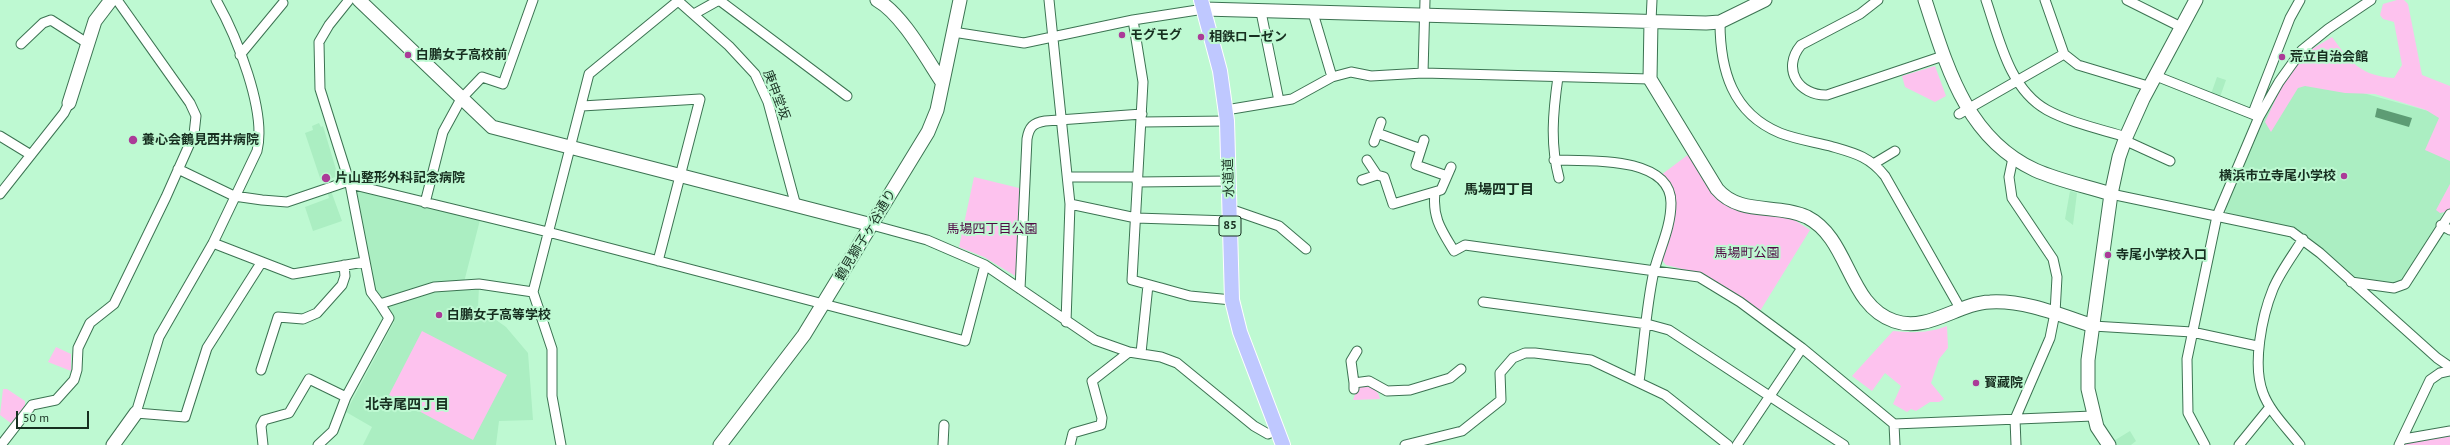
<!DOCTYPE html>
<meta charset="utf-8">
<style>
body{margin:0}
#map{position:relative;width:2450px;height:445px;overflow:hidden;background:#bef9d2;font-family:"PT Sans",sans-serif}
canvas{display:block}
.scale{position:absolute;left:16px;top:411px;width:73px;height:18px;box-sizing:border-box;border:2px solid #172f20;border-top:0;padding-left:5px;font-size:12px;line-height:14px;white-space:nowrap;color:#172f20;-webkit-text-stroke:3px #bef9d2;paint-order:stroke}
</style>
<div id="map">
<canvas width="2450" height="445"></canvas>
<div class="scale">50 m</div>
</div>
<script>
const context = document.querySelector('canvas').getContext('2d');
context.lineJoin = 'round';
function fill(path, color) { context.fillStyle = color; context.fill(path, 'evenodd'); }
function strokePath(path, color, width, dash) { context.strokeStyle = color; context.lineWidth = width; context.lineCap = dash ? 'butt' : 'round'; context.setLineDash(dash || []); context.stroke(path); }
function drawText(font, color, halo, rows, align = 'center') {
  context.font = font + ' "PT Sans","Noto Sans JP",sans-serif'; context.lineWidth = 4; context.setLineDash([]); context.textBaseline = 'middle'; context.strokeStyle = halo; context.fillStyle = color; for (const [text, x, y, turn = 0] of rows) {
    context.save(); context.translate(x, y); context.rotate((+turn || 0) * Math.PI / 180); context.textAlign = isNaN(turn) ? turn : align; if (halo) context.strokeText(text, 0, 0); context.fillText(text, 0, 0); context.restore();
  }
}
const built = new Path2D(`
 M2294 74 2450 117V198L2438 223 2403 282 2393 286 2355 278 2294 229 2226 212 2225 207 2269 106Z
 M2217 77 2226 80 2220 97 2211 94Z
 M319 123 321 127 323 126 338 176 327 180 342 221 313 231 305 207 329 198 324 181H321L305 133 313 130 312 126Z
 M360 189 480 220 463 286 479 287 478 307 506 327 528 353 533 420 499 421 496 445H363L372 427 346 412 394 322 374 290 357 192Z
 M2070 191 2077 193 2073 225 2065 219Z
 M2130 431 2136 441 2131 445H2114L2112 442Z`);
const green = new Path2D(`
 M2397 0H2404L2408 4 2422 75 2450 86V161L2425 150 2439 118 2426 110 2375 94 2345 93 2305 86 2298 88 2271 132 2265 122 2284 81 2307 52 2332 37C2350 62 2361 76 2394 78L2402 65 2394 22 2383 19 2380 15 2383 4Z
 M1935 66 1946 96 1935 102 1905 87 1902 76Z
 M1689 154 1721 199 1793 219 1810 230 1760 311 1699 273 1666 265 1662 260 1673 220V193L1661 175Z
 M974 177 1023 189 1017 277 984 257 959 247Z
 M2450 184V211L2440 213 2436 210Z
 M1947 326 1948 348 1939 359 1931 383 1944 399 1939 402H1930L1916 411 1911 409 1907 412 1893 404 1901 386 1885 373 1872 391 1852 376 1893 331C1912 333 1929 333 1947 326Z
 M422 331 507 375 473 440 389 395Z
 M56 347 71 354V371L48 362Z
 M1358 386C1368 386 1378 387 1380 399L1353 400Z
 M3 389H7L25 401V405L12 424 0 415Z
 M2450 431V445H2399L2404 439Z`);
const water = new Path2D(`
 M2377 108 2412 118 2409 127 2375 117Z`);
const street = new Path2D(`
 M216 0C236 35 267 111 257 151L213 243 159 337 136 413 185 417 207 348 261 263
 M349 0 329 25 319 42 320 89 350 184 371 292 380 304
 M677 0 729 46 755 74 768 102 796 206
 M719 0 847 96
 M1049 0 1070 204 1066 322
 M1878 0 1860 14 1801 45C1781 69 1799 96 1827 95L1943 56
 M1986 0C1999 38 2009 89 2047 110 2071 123 2100 129 2126 137
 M2045 0 2064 54 2078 65 2151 87
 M2127 0 2181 27
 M1261 12 1279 101
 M1313 13 1332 77
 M694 14 719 0
 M1133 20 1143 82 1132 280 1190 296 1232 300
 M1651 21 1652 0
 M1720 22C1720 70 1732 113 1780 133 1795 139 1814 142 1830 146 1854 153 1869 156 1885 176L1960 308
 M953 32 1024 43 1133 20 1204 9
 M21 44 43 23 51 20 87 43
 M240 55 283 3
 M1423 73 1425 0
 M2156 76 2257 116
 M1558 77C1553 112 1550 144 1559 178
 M582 106 700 99 658 261
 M1226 110 1292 99 1332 77 1351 72 1371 76 1423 73 1650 79
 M2253 113 2290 18 2300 0
 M1959 114 2064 54
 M1142 122 1227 121
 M1377 133 1421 149
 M0 136 31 155
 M1424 140 1416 165 1447 176
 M2124 140 2170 161
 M1374 142 1381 122
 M2013 158 2009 177 2012 198 2053 259 2057 277 2055 313 2050 338 2015 419 2016 445
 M1367 160 1377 175
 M1554 160C1586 161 1671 155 1671 203 1671 227 1660 248 1654 271 1646 307 1644 345 1639 382
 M1875 163 1895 151
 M178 169 234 196 262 200 287 202 349 181
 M1068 177H1137
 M1362 180 1377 175 1384 177 1393 204 1441 190 1451 167
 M1137 182 1229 181
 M350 184 548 232 965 341 985 265
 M1435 193C1432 218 1442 231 1454 251L1465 245 1699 277 1740 302 1802 348 1894 424 2093 416
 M0 194 64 113 69 103
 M2111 194 2292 232 2320 253 2437 358 2450 367
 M425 203 443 132 461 99 482 77 503 84 533 0
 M1070 204 1136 218 1230 221
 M1230 209 1279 226 1306 249
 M872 225 927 240 985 265 1095 340 1129 352 1161 357 1177 363 1254 426 1268 434 1277 430
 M2441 225 2450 230
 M213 243 293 274 364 262
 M2351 282 2394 288 2405 284 2450 214
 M1020 289 1027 139C1029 127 1033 123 1045 121L1142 114
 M1483 302 1647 324 1669 330 1844 445
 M2093 326 2192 332 2257 346
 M1141 353 1148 285
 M261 370 278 317 303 319 317 313 342 285 345 276 344 265
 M1354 383 1351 361 1357 351
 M1354 389V383L1369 381 1387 391 1410 390 1450 378 1461 369
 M1894 424 1895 445
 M2404 439 2450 431
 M1 445 32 405 56 400 74 380 77 370 78 348 90 323 114 304 166 197 194 134 196 116 190 103 117 0
 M263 445 261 426 264 420 289 413 309 379 346 397 389 318 380 304 434 287 479 284 533 292
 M318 445 333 431 346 397
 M561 445 552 396V349L533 292 589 74 678 1
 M943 445 944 425
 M1070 445 1073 433 1101 425 1102 418 1092 381 1129 352
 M1405 445 1462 431 1501 400 1500 373 1513 358 1525 353H1535L1591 360 1665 395 1728 445
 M1737 445 1802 348
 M2205 445 2188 413 2187 359 2217 216 2259 117 2279 82 2302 50 2328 29 2371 0
 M2239 445 2270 407
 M2300 445C2288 429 2270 412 2263 393 2252 365 2262 316 2273 289 2280 272 2293 255 2303 239
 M2399 445 2430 380 2440 373 2450 371`);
const secondary = new Path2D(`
 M359 0 492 127 872 225
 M877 0C902 14 926 58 942 82
 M1925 0C1947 67 1966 138 2035 170 2060 181 2086 186 2111 194
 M1204 9 1706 23 1720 22 1765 0
 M1651 21 1650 79 1717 189C1740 216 1777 203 1807 217 1850 239 1847 305 1894 321 1927 333 1958 303 1990 302 2025 300 2060 315 2093 326
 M69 103 95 21 111 0
 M113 445 136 413
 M720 445 804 335 928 132 937 110 960 0
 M2109 445 2097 427 2088 389V360L2111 194 2119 157 2126 137 2143 99 2196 0`);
const primary = new Path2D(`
 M1201 0 1220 71 1227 121 1232 300 1240 332 1283 445`);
const markers = [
 [1122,35,4,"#ab3b98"],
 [1201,37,4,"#ab3b98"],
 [408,55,4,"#ab3b98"],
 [2282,57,4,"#ab3b98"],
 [133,140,5,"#ab3b98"],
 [2344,176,4,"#ab3b98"],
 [326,178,5,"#ab3b98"],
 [2108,255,4,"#ab3b98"],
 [439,315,4,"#ab3b98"],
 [1976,383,4,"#ab3b98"]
];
const shields = [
 [1230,226,22]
];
const shieldNames = [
 ["85",1230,226]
];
const poiNames = [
 ["モグモグ",1130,35],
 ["相鉄ローゼン",1209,37],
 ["白鵬女子高校前",416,55],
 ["荒立自治会館",2290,57],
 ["養心会鶴見西井病院",142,140],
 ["横浜市立寺尾小学校",2336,176,"right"],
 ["片山整形外科記念病院",335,178],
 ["寺尾小学校入口",2116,255],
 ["白鵬女子高等学校",447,315],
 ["寳藏院",1984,383]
];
const streetNames = [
 ["庚申堂坂",776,95,69],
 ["水道道",1229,178,-92],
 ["鶴見獅子ヶ谷通り",866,235,-59]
];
const parkNames = [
 ["馬場四丁目公園",992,229],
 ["馬場町公園",1747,253]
];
const neighbourhoodNames = [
 ["馬場四丁目",1499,190],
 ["北寺尾四丁目",407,405]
];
fill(built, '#abeec2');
fill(green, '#fdc2ee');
fill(water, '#5d9c74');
strokePath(street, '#3c7352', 11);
strokePath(secondary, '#3c7352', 15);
strokePath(primary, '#fff', 16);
strokePath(street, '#fff', 9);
strokePath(secondary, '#fff', 13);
strokePath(primary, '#bfc8ff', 14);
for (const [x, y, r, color] of markers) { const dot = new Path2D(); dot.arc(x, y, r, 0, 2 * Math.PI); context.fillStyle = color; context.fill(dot); strokePath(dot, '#bef9d2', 1.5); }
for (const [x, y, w] of shields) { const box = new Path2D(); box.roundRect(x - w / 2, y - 10, w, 20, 3); context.fillStyle = '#bef9d2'; context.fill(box); strokePath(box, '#172f20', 1); }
drawText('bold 12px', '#172f20', null, shieldNames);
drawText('bold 13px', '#172f20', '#bef9d2', poiNames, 'left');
drawText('13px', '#172f20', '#bef9d2', streetNames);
drawText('13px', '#4f0a44', '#bef9d2', parkNames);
drawText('bold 14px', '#172f20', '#bef9d2', neighbourhoodNames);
</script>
